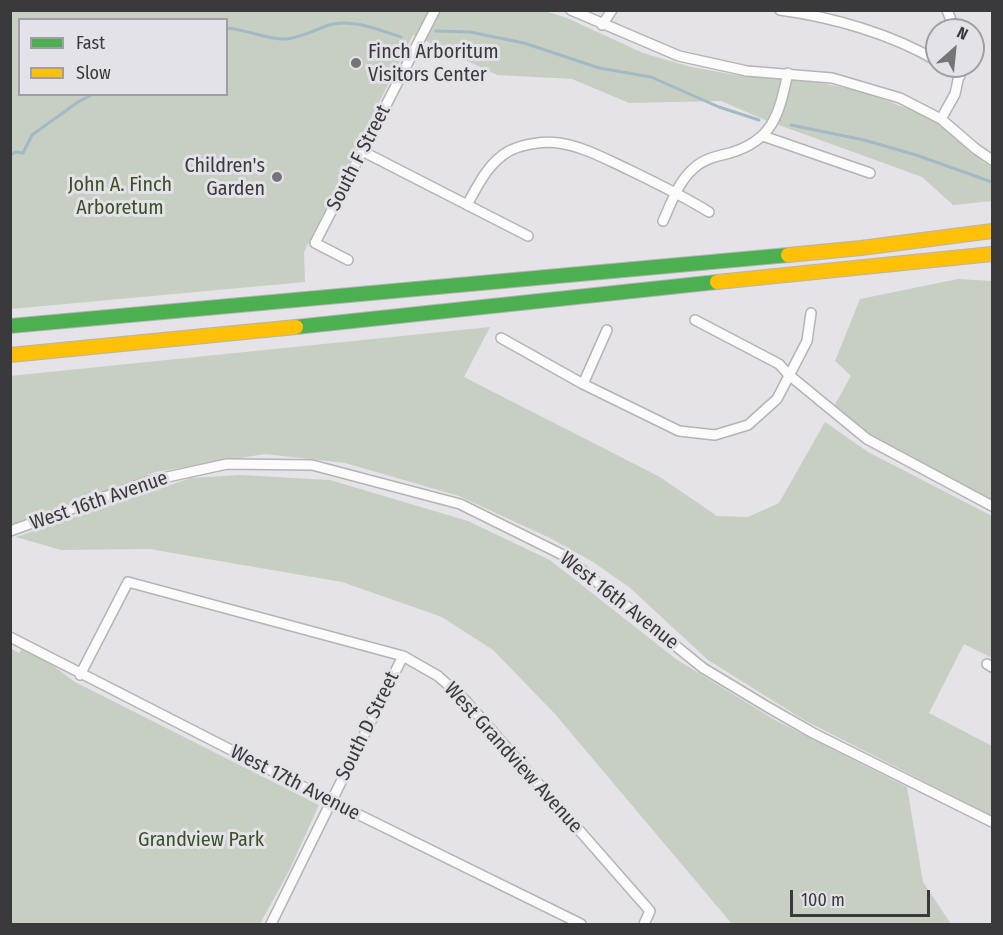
<!DOCTYPE html>
<style>
body{margin:0}
#map{position:relative;width:1003px;height:935px;overflow:hidden;background:#e5e3e8;font-family:"Fira Sans Condensed",sans-serif}
canvas{display:block}
.frame{position:absolute;inset:0;border:12px solid #3a393c;pointer-events:none}
.legend{position:absolute;left:18px;top:18px;width:210px;height:78px;box-sizing:border-box;background:#e4e2e9;border:2px solid #a09ea4;margin:0;padding:8px 10px;list-style:none;font-size:18px;color:#3a393c}
.legend li{display:flex;align-items:center;gap:12px;height:30px}
.legend b{width:30px;border:2px solid #a09ea4}
.north{position:absolute;left:925px;top:18px;width:60px;height:60px;box-sizing:border-box;background:#e4e2e9;border:2px solid #a09ea4;border-radius:50%;rotate:27deg;font-size:16px;font-weight:700;line-height:24px;text-align:center;color:#3a393c}
.north::after{content:'';display:block;margin:auto;width:21px;height:27px;background:#767478;clip-path:polygon(50% 0,100% 100%,50% 72%,0 100%)}
.scale{position:absolute;left:790px;top:890px;width:140px;height:27px;box-sizing:border-box;border:3px solid #3a393c;border-top:0;padding-left:8px;font-size:18px;line-height:21px;white-space:nowrap;color:#3a393c;-webkit-text-stroke:4px #e4e2e9;paint-order:stroke}
</style>
<div id="map">
<canvas width="1003" height="935"></canvas>
<div class="frame"></div>
<ul class="legend">
<li><b style="height:8px;background:#4caf50"></b>Fast</li>
<li><b style="height:8px;background:#ffc107"></b>Slow</li>
</ul>
<div class="north">N</div>
<div class="scale">100 m</div>
</div>
<script>
const context = document.querySelector('canvas').getContext('2d');
context.lineJoin = 'round';
function fill(path, color) { context.fillStyle = color; context.fill(path, 'evenodd'); }
function strokePath(path, color, width, dash) { context.strokeStyle = color; context.lineWidth = width; context.lineCap = dash ? 'butt' : 'round'; context.setLineDash(dash || []); context.stroke(path); }
function drawText(font, color, halo, rows, align = 'center') {
  context.font = font + ' "Fira Sans Condensed",sans-serif'; context.lineWidth = 6; context.setLineDash([]); context.textBaseline = 'middle'; context.strokeStyle = halo; context.fillStyle = color; for (const [text, x, y, turn = 0] of rows) {
    context.save(); context.translate(x, y); context.rotate((+turn || 0) * Math.PI / 180); context.textAlign = isNaN(turn) ? turn : align; if (halo) context.strokeText(text, 0, 0); context.fillText(text, 0, 0); context.restore();
  }
}
const green = new Path2D(`
 M11 11H545L567 18 643 53 691 67 736 75 821 83 864 92 927 116 960 139 983 162 992 167V201L953 205 922 177 765 120 721 101 629 103 572 79 497 75 413 35 304 252 305 282 11 309ZM20 20H226V94H20Z
 M958 279 992 281V500L863 433 834 406 851 376 835 361 860 299Z
 M490 327 464 377 660 477 717 516 748 517 779 503 825 422 868 452 992 516V658L964 644 929 713 992 746V816L804 720 708 660 629 587 593 562 552 539 459 496 345 463 265 454 155 472 11 526 10 376Z
 M241 475 330 480 468 521 550 560 676 659 775 720 907 787 923 882 951 924H732L555 714 493 650 442 617 342 582 149 549 61 550 16 537 191 478Z
 M24 644 75 682 319 805 289 871 260 924H11L10 648 19 653Z`);
const stream = new Path2D(`
 M226 28C245 29 269 40 285 39 301 38 314 30 329 25 352 18 379 30 401 37
 M436 31 470 32 524 43 599 68 651 77 719 107 759 120
 M791 125 864 140 916 155 992 182
 M10 155 16 152 23 153 32 135 78 102 93 94`);
const street = new Path2D(`
 M571 10 679 56 747 71 832 78 900 98 941 119 976 149 992 160
 M780 10C832 17 892 34 937 61
 M947 10 955 30
 M602 25 612 10
 M945 66 960 76
 M941 119 955 94 961 66
 M763 136 870 173
 M362 151 528 236
 M467 205C478 185 488 163 509 151 523 144 543 141 559 143 580 146 600 156 619 165 650 180 680 194 709 212
 M663 221C671 204 678 182 693 169 703 159 717 156 730 153 774 140 779 113 788 73
 M348 260 315 243 435 10
 M695 320 779 364 789 375 867 439 992 506
 M501 338 583 384 679 431 715 435 748 425 777 399 807 341 811 313
 M583 384 607 330
 M10 531 149 481 227 464 312 465 460 504 565 556 703 668 766 706 813 733 992 822
 M10 637 331 801 581 924
 M987 664 992 667
 M80 675 128 582 403 656 438 676 465 700 650 911 644 924
 M271 924 403 656`);
const fast = new Path2D(`
 M10 326 788 255
 M296 327 717 282`);
const slow = new Path2D(`
 M788 255 861 248 992 231
 M717 282 992 254
 M10 355 296 327`);
const markers = [
 [356,63,6,"#767478"],
 [277,177,6,"#767478"]
];
const poiNames = [
 ["Finch Arboritum",368,52],
 ["Visitors Center",368,75],
 ["Children's",265,166,"right"],
 ["Garden",265,189,"right"]
];
const streetNames = [
 ["South F Street",359,158,-63],
 ["West 16th Avenue",99,501,-19],
 ["West 16th Avenue",619,601,38],
 ["South D Street",368,726,-64],
 ["West Grandview Avenue",513,758,48],
 ["West 17th Avenue",295,783,27]
];
const parkNames = [
 ["John A. Finch",120,185],
 ["Arboretum",120,208],
 ["Grandview Park",201,840]
];
fill(green, '#c7cfc2');
strokePath(stream, '#a2bac5', 3);
strokePath(street, '#b4b3b6', 12);
strokePath(fast, '#b4b3b6', 16);
strokePath(slow, '#b4b3b6', 16);
strokePath(street, '#fbfbfc', 9);
strokePath(fast, '#4caf50', 14);
strokePath(slow, '#ffc107', 14);
for (const [x, y, r, color] of markers) { const dot = new Path2D(); dot.arc(x, y, r, 0, 2 * Math.PI); context.fillStyle = color; context.fill(dot); strokePath(dot, '#e4e2e9', 2); }
drawText('20px', '#3a393c', '#e4e2e9', poiNames, 'left');
drawText('20px', '#3a393c', '#e4e2e9', streetNames);
drawText('20px', '#3b5125', '#e4e2e9', parkNames);
</script>
